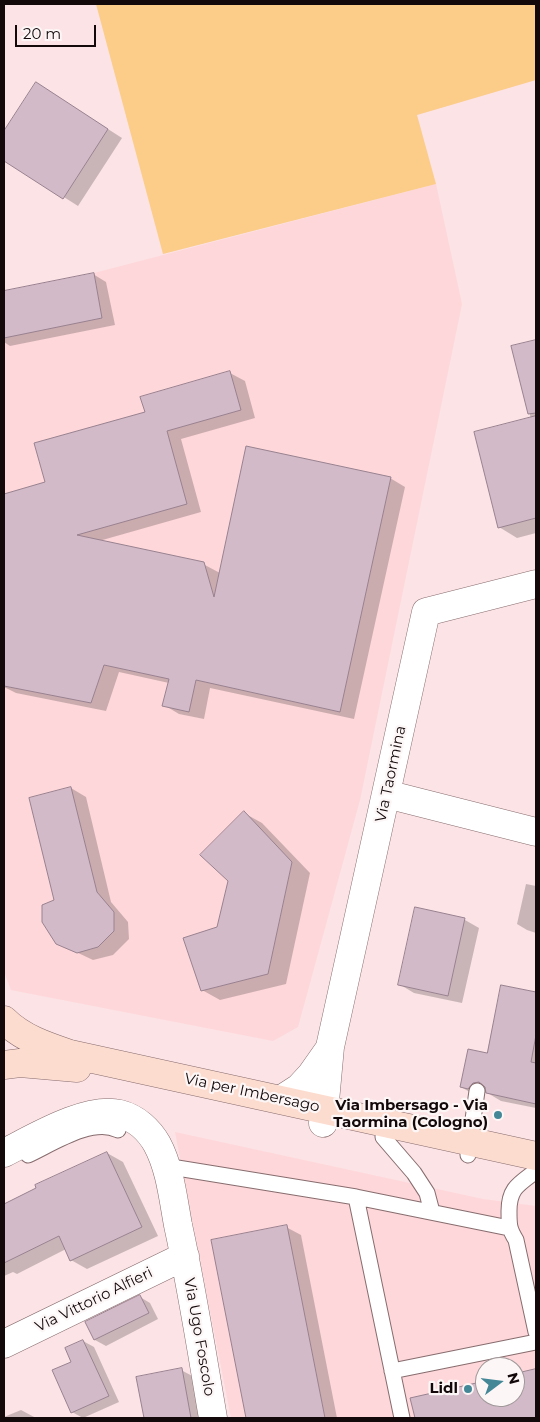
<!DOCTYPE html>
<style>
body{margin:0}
#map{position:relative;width:540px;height:1422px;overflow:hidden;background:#fce3e5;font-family:Montserrat,sans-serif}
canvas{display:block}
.frame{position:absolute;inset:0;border:5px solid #13090a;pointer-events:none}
.north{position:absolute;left:475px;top:1357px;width:50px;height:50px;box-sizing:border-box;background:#fcf6f6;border:1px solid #9f9798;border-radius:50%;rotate:75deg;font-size:14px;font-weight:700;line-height:20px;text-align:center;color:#13090a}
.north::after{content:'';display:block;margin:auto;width:18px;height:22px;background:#448897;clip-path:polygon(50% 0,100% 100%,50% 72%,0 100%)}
.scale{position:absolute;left:15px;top:25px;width:81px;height:22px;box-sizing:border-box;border:2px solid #13090a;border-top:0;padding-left:6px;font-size:15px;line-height:18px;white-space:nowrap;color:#13090a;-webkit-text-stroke:4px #fcf6f6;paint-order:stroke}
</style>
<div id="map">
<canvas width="540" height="1422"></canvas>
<div class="frame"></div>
<div class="north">N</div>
<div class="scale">20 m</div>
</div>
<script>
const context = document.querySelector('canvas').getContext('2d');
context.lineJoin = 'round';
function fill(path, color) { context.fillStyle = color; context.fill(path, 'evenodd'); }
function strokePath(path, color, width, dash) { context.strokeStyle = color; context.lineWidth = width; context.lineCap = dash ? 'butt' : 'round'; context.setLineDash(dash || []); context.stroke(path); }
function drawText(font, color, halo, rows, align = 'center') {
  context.font = font + ' Montserrat,sans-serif'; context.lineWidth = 4.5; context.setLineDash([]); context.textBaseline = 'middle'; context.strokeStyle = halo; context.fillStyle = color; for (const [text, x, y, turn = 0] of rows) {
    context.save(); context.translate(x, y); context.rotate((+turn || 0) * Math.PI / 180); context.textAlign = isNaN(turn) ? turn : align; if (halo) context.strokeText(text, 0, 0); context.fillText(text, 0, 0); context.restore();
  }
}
const built = new Path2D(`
 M436 184 462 304 360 800 298 1027 273 1041 11 990 4 972V291L94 273Z
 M175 1132 483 1199 536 1206V1418H231ZM485 1367H515V1397H485Z`);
const green = new Path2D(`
 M96 4H536V80L417 115 436 184 163 254Z`);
const shadow = new Path2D(`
 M36 83 122 138 78 206 4 159V133Z
 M93 274 106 282 115 325 10 346 4 342V292Z
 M536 341V533L517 538 499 527 531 419 513 347Z
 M230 373 245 381 255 418 181 439 201 512 99 541 203 564 220 573 390 478 405 487 354 719 210 688 204 719 179 714 164 705 169 683 119 672 106 711 16 693 4 687V495L47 483 146 413Z
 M71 788 86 797 111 902 128 922 129 939 113 955 93 960 57 943 55 901Z
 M244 813 262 823 310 873 286 984 220 1000 202 990 218 928Z
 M526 884 536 886V933L527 930 517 924Z
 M416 909 465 920 479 928 462 1003 414 993 399 984Z
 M502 986 536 993V1108L501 1101 486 1092 482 1096 475 1095 461 1087 488 1054Z
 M107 1153 123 1162 158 1236 87 1269 71 1260 66 1249 17 1274 13 1272 4 1276V1206Z
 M286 1227 301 1235 337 1418H247L212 1241Z
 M140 1297 150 1303 158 1319 106 1346 95 1340 87 1323Z
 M83 1341 94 1347 119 1402 83 1418 72 1412V1363Z
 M181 1370 198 1379 205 1418H145L138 1378Z
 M536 1370V1418H416L412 1399 485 1382V1397H515V1375Z
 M21 1410 36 1418H4V1417Z`);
const building = new Path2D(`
 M36 82 108 129 63 199 4 161V131Z
 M94 273 102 318 4 338V291Z
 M536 340V413L528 414 511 346Z
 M230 371 241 410 167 431 187 504 77 535 204 562 214 597 246 446 391 477 340 712 196 680 189 712 162 706 169 679 104 665 91 703 4 686V494L45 482 34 443 145 412 140 397Z
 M536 416V518L498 528 474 432Z
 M71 787 97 892 114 912V931L98 947 77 953 56 944 42 922V905L54 900 29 798Z
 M244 811 292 862 268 974 201 991 183 938 217 927 228 881 200 855Z
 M415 907 465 918 448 996 398 985Z
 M501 985 536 992V1035L531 1062 536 1063V1104L486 1093 485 1087 479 1082 473 1083 468 1089 460 1087 468 1049 487 1053Z
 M107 1152 142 1227 70 1261 59 1236 4 1263V1204L36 1188 35 1185Z
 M287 1225 325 1418H246L211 1240Z
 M140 1295 149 1313 94 1340 85 1322Z
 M83 1340 109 1396 71 1413 52 1370 71 1362 65 1348Z
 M182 1368 191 1418H144L136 1377Z
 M536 1369V1418H415L410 1398 485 1381V1397H515V1374Z`);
const lane = new Path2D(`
 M383 1137 414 1173 427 1193 432 1212
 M28 1155C52 1144 92 1117 118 1130
 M468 1155 477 1091
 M165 1166 356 1197 509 1228
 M536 1171C519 1184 509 1188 509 1211 509 1225 509 1229 516 1240L536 1332
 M356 1197 402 1418
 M392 1371 536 1342`);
const street = new Path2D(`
 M386 794 536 832
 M282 1099 299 1088 311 1075 330 1048
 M323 1123 330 1047 426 612 536 584
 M4 1153C34 1138 86 1106 120 1114 136 1118 149 1130 157 1144 170 1168 173 1198 178 1225 192 1289 202 1354 213 1418
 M4 1344 185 1256`);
const secondary = new Path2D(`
 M4 1020C22 1038 46 1046 70 1054L536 1156
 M4 1065 20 1063 77 1068`);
const markers = [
 [498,1115,5,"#448897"],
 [468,1389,5,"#448897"]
];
const streetNames = [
 ["Via Taormina",391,774,-78],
 ["Via per Imbersago",252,1093,12],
 ["Via Vittorio Alfieri",94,1300,-26],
 ["Via Ugo Foscolo",199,1337,80]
];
const poiNames = [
 ["Via Imbersago - Via",488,1106],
 ["Taormina (Cologno)",488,1123],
 ["Lidl",458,1389]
];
fill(built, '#fed7da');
fill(green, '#fccc89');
fill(shadow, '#0003');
fill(building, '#d3bac9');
strokePath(building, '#998290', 1);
strokePath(lane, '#876c6e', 17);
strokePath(street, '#876c6e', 29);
strokePath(secondary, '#876c6e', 29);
strokePath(lane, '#fff', 15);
strokePath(street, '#fff', 28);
strokePath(secondary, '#fcdccf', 28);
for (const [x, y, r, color] of markers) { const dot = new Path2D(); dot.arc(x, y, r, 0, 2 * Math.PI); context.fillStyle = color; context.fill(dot); strokePath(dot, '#fcf6f6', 2); }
drawText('15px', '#13090a', '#fcf6f6', streetNames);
drawText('bold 15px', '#13090a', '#fcf6f6', poiNames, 'right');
</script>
